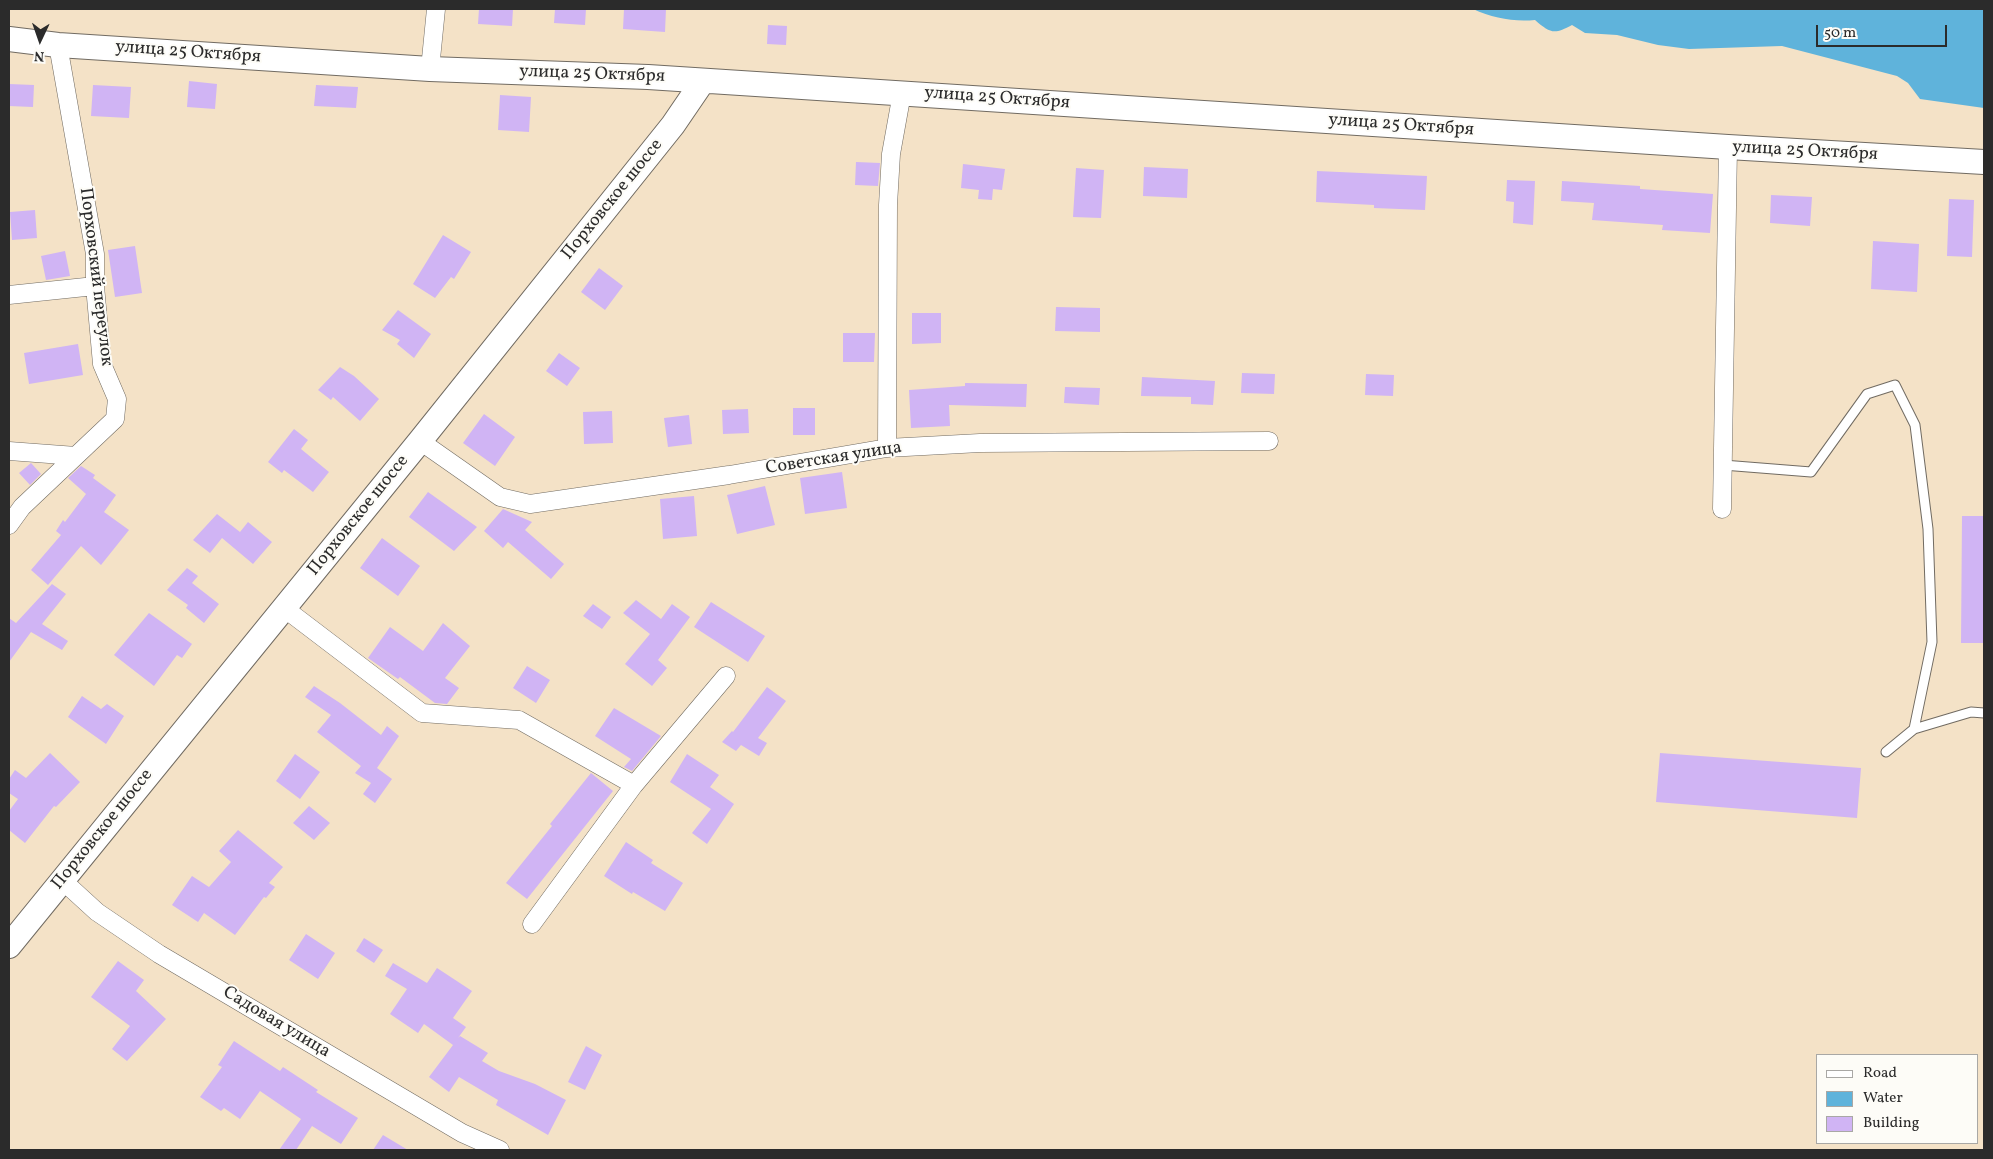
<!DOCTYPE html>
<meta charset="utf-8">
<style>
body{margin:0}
#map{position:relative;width:1993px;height:1159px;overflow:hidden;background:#f4e2c7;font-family:Vollkorn,serif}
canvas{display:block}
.frame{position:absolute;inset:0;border:10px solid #2b2b2b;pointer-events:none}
.legend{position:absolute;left:1816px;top:1054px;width:162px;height:90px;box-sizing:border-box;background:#fdfcf7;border:1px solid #a9a8a5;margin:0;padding:6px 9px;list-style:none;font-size:15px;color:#2b2b2b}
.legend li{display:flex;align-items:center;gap:10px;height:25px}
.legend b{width:25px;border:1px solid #a9a8a5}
.north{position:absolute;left:15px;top:15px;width:50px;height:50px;-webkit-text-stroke:4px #fdfcf7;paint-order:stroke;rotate:183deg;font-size:14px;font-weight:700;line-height:20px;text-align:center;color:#2b2b2b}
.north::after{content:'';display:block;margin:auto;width:18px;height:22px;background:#2b2b2b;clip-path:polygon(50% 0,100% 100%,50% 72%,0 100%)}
.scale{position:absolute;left:1816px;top:25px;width:131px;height:22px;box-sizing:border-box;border:2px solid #2b2b2b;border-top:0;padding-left:6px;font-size:15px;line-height:18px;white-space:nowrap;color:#2b2b2b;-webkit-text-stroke:4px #fdfcf7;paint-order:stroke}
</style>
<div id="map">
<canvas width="1993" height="1159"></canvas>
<div class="frame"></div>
<ul class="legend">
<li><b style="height:6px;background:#fff"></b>Road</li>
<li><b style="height:14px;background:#5fb3db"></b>Water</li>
<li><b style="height:14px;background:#d0b4f4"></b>Building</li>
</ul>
<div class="north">N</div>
<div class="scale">50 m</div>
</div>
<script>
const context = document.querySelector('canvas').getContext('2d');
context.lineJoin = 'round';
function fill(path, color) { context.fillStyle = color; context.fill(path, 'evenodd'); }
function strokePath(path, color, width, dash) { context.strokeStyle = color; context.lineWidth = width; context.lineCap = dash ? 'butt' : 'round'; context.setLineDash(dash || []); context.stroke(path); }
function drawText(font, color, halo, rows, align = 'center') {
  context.font = font + ' Vollkorn,serif'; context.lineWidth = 4; context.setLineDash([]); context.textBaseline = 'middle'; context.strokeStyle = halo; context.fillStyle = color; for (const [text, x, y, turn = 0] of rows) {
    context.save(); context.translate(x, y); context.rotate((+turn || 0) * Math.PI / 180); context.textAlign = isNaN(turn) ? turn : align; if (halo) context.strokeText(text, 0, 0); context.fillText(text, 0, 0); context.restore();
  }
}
const water = new Path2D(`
 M1473 9H1984V108L1920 99 1908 83 1897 76 1782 46 1689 49 1658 45 1617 35 1585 33 1572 25C1554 35 1550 33 1535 20 1513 22 1493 18 1473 9Z`);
const building = new Path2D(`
 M479 9H513L512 26 478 24Z
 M555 9H586L585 25 554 23Z
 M624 9H666L665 32 623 29Z
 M768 25 787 26 786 45 767 44Z
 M189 81 217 84 215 109 187 107Z
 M9 84 34 85 33 107 9 106Z
 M93 85 131 87 129 118 91 116Z
 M316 85 358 87 356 108 314 106Z
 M500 95 531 97 529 132 498 130Z
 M856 162 880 163 878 186 855 185Z
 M963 164 1005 169 1002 190 993 189 992 200 978 199 979 190 961 188Z
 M1144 167 1188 169 1187 198 1143 196Z
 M1076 168 1104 170 1101 218 1073 217Z
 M1317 171 1427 176 1425 210 1374 208V205L1316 202Z
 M1507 180 1535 181 1533 225 1513 223 1514 202 1506 201Z
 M1562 181 1640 186V189L1713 194 1710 233 1662 230 1663 225 1592 220 1594 203 1561 201Z
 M1771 195 1812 197 1810 226 1770 223Z
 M1949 199 1974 200 1972 257 1947 256Z
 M35 210 37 238 12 240 10 212Z
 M443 235 471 252 454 279 451 277 435 298 413 284Z
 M1873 241 1919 244 1917 292 1871 289Z
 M135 246 142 293 115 297 108 250Z
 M65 251 70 276 46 280 41 256Z
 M599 268 623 286 605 310 581 292Z
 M1056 307 1100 308V332L1055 331Z
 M398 310 431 334 414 358 397 344 400 340 382 330Z
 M912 313H941V343L912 344Z
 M843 333H875L874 362H843Z
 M78 344 83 375 29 384 24 353Z
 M559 353 580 368 567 386 546 371Z
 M340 367 354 376 379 399 360 421 333 397 331 400 318 390Z
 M1242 373 1275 374 1274 394 1241 393Z
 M1366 374 1394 375 1393 396 1365 395Z
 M1142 377 1215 381 1213 405 1191 404V397L1141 396Z
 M965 383 1027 384 1026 407 949 405 950 426 911 428 909 390 965 386Z
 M1065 387 1100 388 1099 405 1064 403Z
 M793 408H815V435H793Z
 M748 409 749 433 723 434 722 410Z
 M612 411 613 443 584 444 583 412Z
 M484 414 515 437 495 466 463 443Z
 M689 415 692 444 668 447 664 418Z
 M294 429 308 440 301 449 329 472 313 492 284 470 282 473 268 462Z
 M31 463 41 474 30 485 19 473Z
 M81 466 95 475 93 478 116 495 104 512 129 530 101 565 81 546 48 585 31 570 61 535 56 531 63 520 65 522 86 494 68 478Z
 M842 472 847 508 805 514 800 478Z
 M765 486 775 525 737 534 727 495Z
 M428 492 477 527 454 551 409 517Z
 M694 496 697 536 663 539 660 499Z
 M503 509 532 522 525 530 564 564 551 579 508 542 503 548 484 531Z
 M217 514 240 532 248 522 272 542 253 564 222 538 210 553 193 540Z
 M1962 516H1984V643H1961Z
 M382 538 420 566 398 596 360 568Z
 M187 568 198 576 192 583 219 604 204 623 186 608 188 605 167 590Z
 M52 584 66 594 42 624 68 641 62 650 31 632 9 662V618L16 623Z
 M636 600 661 619 672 604 690 617 658 660 667 668 652 686 625 664 650 634 623 613Z
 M711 602 765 636 748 662 694 627Z
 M593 604 611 617 602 629 583 616Z
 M149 613 192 644 182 658 177 655 154 686 114 655Z
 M443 623 470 646 445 678 459 688 447 704 435 703 400 677 398 679 368 658 390 627 423 651Z
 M527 666 550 680 536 703 513 688Z
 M314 686 340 703 381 735 387 726 399 736 377 768 392 779 375 803 363 794 371 783 355 773 361 766 317 732 331 715 305 697Z
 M767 687 786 701 758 738 767 743 759 756 741 745 736 751 722 742 732 731 733 732Z
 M82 696 101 709 107 704 124 716 106 744 68 717Z
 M614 708 661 736 632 771 624 767 631 759 595 736Z
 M50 753 80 782 56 807 54 806 25 843 9 830V811L18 799 9 793V779L15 770 26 778Z
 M1660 753 1861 768 1857 818 1656 802Z
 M295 754 320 772 300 799 276 781Z
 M687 754 719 775 710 787 734 804 707 844 692 833 711 809 670 782Z
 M591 773 613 791 527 899 506 883 552 826 550 824Z
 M309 806 330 823 314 840 293 823Z
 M238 830 283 867 269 883 275 887 266 898 264 897 235 935 204 913 198 922 172 905 192 876 209 887 231 862 219 851Z
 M626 842 653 860 651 863 683 883 665 911 633 892 632 894 604 876Z
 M306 934 335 953 318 979 289 960Z
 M364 938 383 950 374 963 356 951Z
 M118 961 144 980 136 991 166 1019 127 1061 112 1049 130 1026 91 997Z
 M393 963 427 983 437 968 472 991 453 1018 466 1027 458 1038 460 1036 488 1053 482 1061 499 1071 535 1084 566 1100 548 1135 496 1105 498 1100 459 1077 449 1092 429 1077 453 1045 424 1024 418 1033 390 1014 407 989 385 976Z
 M234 1041 280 1071 283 1067 318 1090 316 1092 358 1118 341 1144 312 1126 296 1150H279L301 1119 260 1091 240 1119 224 1108 221 1111 200 1097 222 1067 218 1065Z
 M586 1046 602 1055 585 1090 568 1082Z
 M383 1135 408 1150H373Z`);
const lane = new Path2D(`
 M1723 465 1811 472 1867 394 1895 385 1915 425 1928 529 1932 642 1914 729
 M1886 752 1914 729 1971 712 1984 713`);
const street = new Path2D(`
 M430 69 436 9
 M9 295 95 286
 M420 441 500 497 530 504 729 475 887 448 980 443 1269 441
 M887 448 888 205 891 154 902 93
 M9 451 76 456
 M1722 509 1728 147
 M9 525 22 507 115 419 117 399 102 364 95 286V254L58 45
 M284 608 422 713 519 720 634 785 726 676
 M62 880 97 912 159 954 462 1133 500 1150
 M532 924 634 785`);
const secondary = new Path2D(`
 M9 39 58 45 430 69 648 77 1728 147 1984 162
 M9 946 420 441 673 125 703 81`);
const streetNames = [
 ["улица 25 Октября",188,53,4],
 ["улица 25 Октября",592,75,2],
 ["улица 25 Октября",997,99,4],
 ["улица 25 Октября",1401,126,4],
 ["улица 25 Октября",1805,152,3],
 ["Порховское шоссе",613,200,-51],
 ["Порховский переулок",95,277,83],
 ["Советская улица",834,459,-9],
 ["Порховское шоссе",359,516,-51],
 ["Порховское шоссе",103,830,-51],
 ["Садовая улица",276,1023,31]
];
fill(water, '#5fb3db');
fill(building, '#d0b4f4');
strokePath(lane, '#716b62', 11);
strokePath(street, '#716b62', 19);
strokePath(secondary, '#716b62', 26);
strokePath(lane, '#fff', 9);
strokePath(street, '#fff', 18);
strokePath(secondary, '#fff', 24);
drawText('18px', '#2b2b2b', '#fdfcf7', streetNames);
</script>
